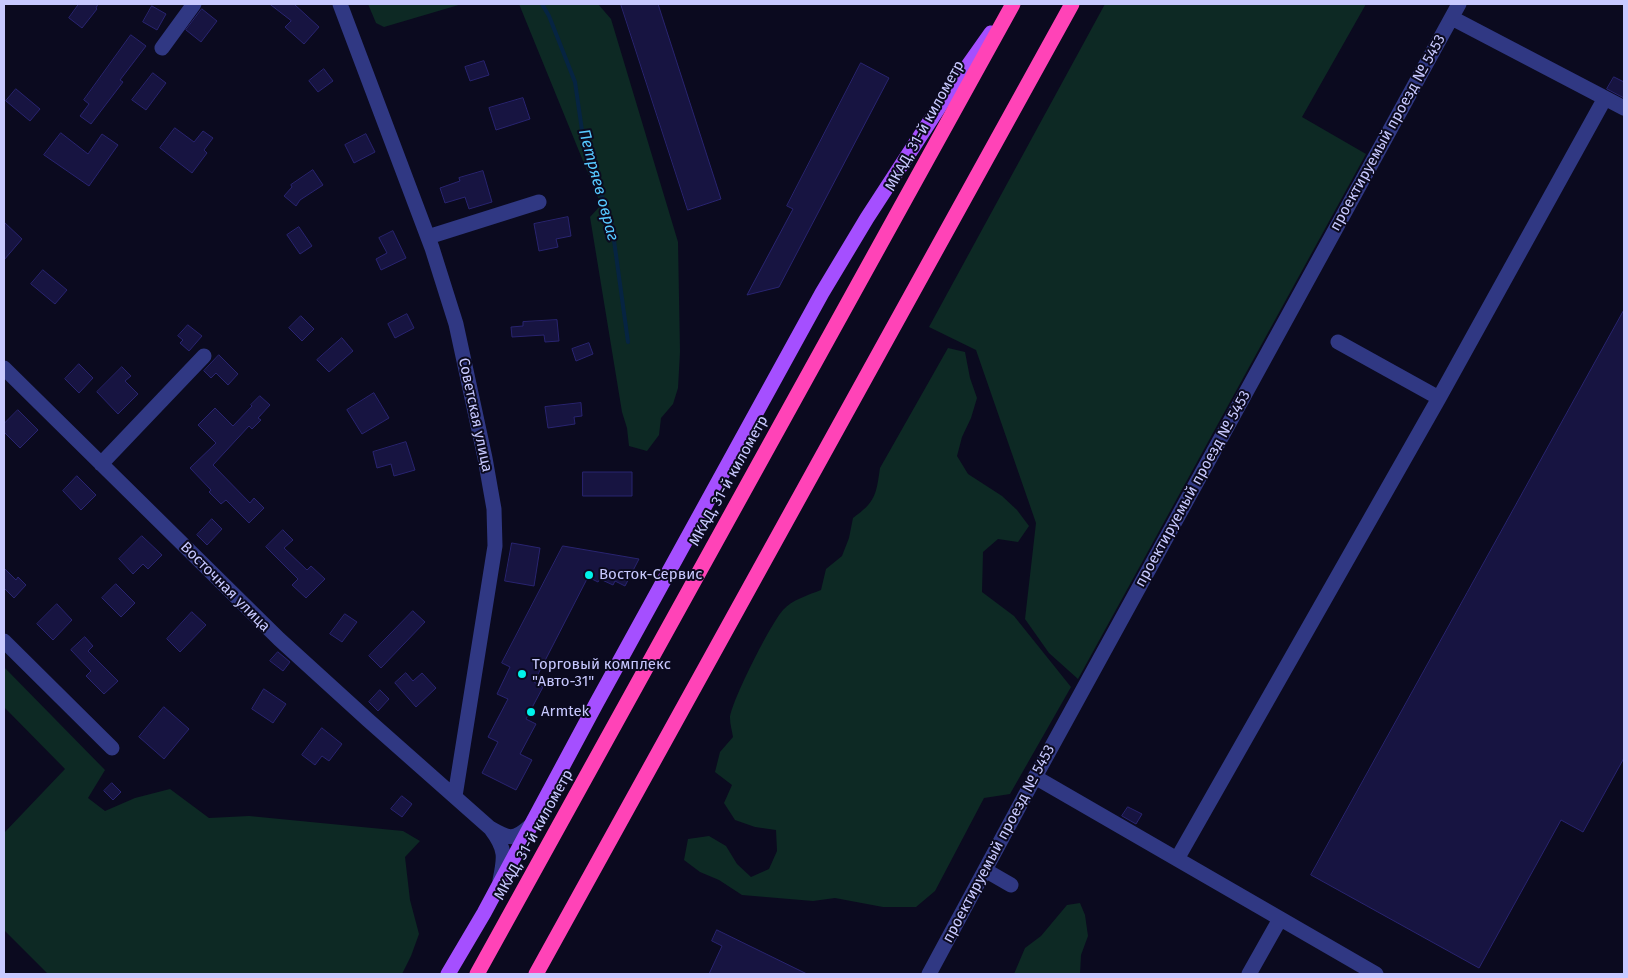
<!DOCTYPE html>
<meta charset="utf-8">
<style>
body{margin:0}
#map{position:relative;width:1628px;height:978px;overflow:hidden;background:#0b0a1f;font-family:"Fira Sans",sans-serif}
canvas{display:block}
.frame{position:absolute;inset:0;border:5px solid #c8c9ff;pointer-events:none}
</style>
<div id="map">
<canvas width="1628" height="978"></canvas>
<div class="frame"></div>
</div>
<script>
const context = document.querySelector('canvas').getContext('2d');
context.lineJoin = 'round';
function fill(path, color) { context.fillStyle = color; context.fill(path, 'evenodd'); }
function strokePath(path, color, width, dash) { context.strokeStyle = color; context.lineWidth = width; context.lineCap = dash ? 'butt' : 'round'; context.setLineDash(dash || []); context.stroke(path); }
function drawText(font, color, halo, rows, align = 'center') {
  context.font = font + ' "Fira Sans",sans-serif'; context.lineWidth = 4; context.setLineDash([]); context.textBaseline = 'middle'; context.strokeStyle = halo; context.fillStyle = color; for (const [text, x, y, turn = 0] of rows) {
    context.save(); context.translate(x, y); context.rotate((+turn || 0) * Math.PI / 180); context.textAlign = isNaN(turn) ? turn : align; if (halo) context.strokeText(text, 0, 0); context.fillText(text, 0, 0); context.restore();
  }
}
const green = new Path2D(`
 M368 4H462L384 27 376 23Z
 M519 4H598L611 19 678 242 680 352 678 388 673 404 661 418 659 435 647 451 629 446 627 428 622 412 590 217 601 205Z
 M1105 4H1366L1302 117 1366 154 1078 679 1049 653 1025 619 1036 523 976 350 929 327Z
 M948 348 965 352 970 378 977 398 971 418 962 437 957 456 968 474 1002 496 1017 510 1029 526 1018 542 998 539 983 552 982 592 1014 616 1071 687 1010 794 984 798 935 891 916 907H883L835 898 813 901 742 895 719 880 700 872 684 860 688 839 709 836 726 846 737 864 751 877 769 869 777 851 776 830 755 827 735 820 724 803 732 785 715 772 720 752 733 737C732 731 730 724 730 718 731 702 771 623 783 610 792 600 808 595 821 590L826 569 842 556 849 538 853 518C875 502 876 496 880 468Z
 M4 667 105 770 88 798 105 811 135 798 170 789 209 818 249 816 403 831 420 841 405 857 410 900 419 934 411 956 402 974H48L4 930V833L65 769 4 707Z
 M1080 903 1085 915 1088 936 1081 955 1080 974H1014L1025 948 1041 936 1067 905Z`);
const stream = new Path2D(`
 M542 4 549 16 575 82 584 144 612 226 628 342`);
const building = new Path2D(`
 M79 4H98L96 8 97 9 82 28 69 18Z
 M270 4H294L319 27 304 44 285 27 291 21Z
 M621 4H658L721 199 688 210Z
 M152 6 166 14 157 30 143 22Z
 M202 9 217 21 201 42 186 30Z
 M131 35 146 46 120 80 123 82 91 124 80 116 89 104 84 100Z
 M484 61 489 75 470 81 465 67Z
 M861 63 889 78 779 287 747 295 793 209 787 206Z
 M324 69 333 81 318 92 309 81Z
 M153 73 166 83 146 110 132 100Z
 M1614 77 1624 82V98L1607 89Z
 M16 89 40 109 30 121 6 101Z
 M523 98 530 119 496 130 489 108Z
 M175 128 194 142 203 131 213 138 204 150 207 153 192 173 160 148Z
 M61 133 88 154 102 134 118 145 89 186 44 155Z
 M366 134 375 152 354 163 345 145Z
 M313 170 323 185 300 200 296 206 284 196 292 187 291 185Z
 M483 171 492 202 469 209 465 197 445 203 440 188 460 181 459 178Z
 M568 217 571 236 556 239 558 247 539 251 534 224Z
 M4 222 22 239 4 260Z
 M299 227 312 246 300 254 287 235Z
 M393 231 406 258 381 270 376 259 387 253 379 238Z
 M43 270 67 290 55 304 31 284Z
 M1624 310V758L1583 832 1561 820 1479 968 1311 875Z
 M407 314 414 328 395 338 388 324Z
 M301 316 314 329 302 341 289 328Z
 M557 320 559 341 545 342 544 335 512 337 511 327 523 326V322Z
 M188 325 202 336 189 351 180 343 183 340 178 336Z
 M342 338 353 351 329 372 317 360Z
 M589 343 593 354 576 361 572 349Z
 M219 355 238 374 228 385 216 373 211 378 204 371Z
 M79 364 93 378 79 393 65 379Z
 M122 367 131 376 125 381 138 394 118 414 97 392Z
 M374 393 389 418 362 434 347 410Z
 M260 396 270 405 258 418 261 420 252 429 249 426 213 465 250 503 254 498 264 508 249 523 226 500 221 504 209 492 211 490 190 468 216 443 198 425 215 408 233 426 252 406 251 405Z
 M581 403 582 416 574 417 575 424 548 428 545 407Z
 M18 410 38 430 20 448 4 432V424Z
 M406 442 415 470 394 476 391 464 377 468 373 452Z
 M583 472H632V496H583Z
 M77 476 96 495 81 510 63 491Z
 M212 519 222 529 207 545 197 535Z
 M283 530 293 540 284 548 307 570 311 566 325 579 306 598 292 585 298 579 266 547Z
 M142 536 162 555 148 569 143 564 133 574 119 559Z
 M512 543 540 548 534 586 505 581Z
 M563 546 639 559 625 586 615 581 613 585 600 579 598 582 588 577 534 682 543 687 526 719 536 724 520 754 532 760 516 790 482 773 498 742 488 737 508 699 497 694 510 667 502 663Z
 M4 568 16 580 18 577 26 585 14 598 4 588Z
 M116 584 135 603 121 617 102 598Z
 M57 604 72 620 53 640 37 624Z
 M413 611 425 622 381 668 369 656Z
 M192 612 206 625 180 652 167 639Z
 M345 614 357 622 342 642 330 634Z
 M85 637 93 646 88 651 118 681 104 694 86 676 91 671 71 650Z
 M278 652 290 662 283 671 270 661Z
 M406 673 413 681 422 673 436 688 416 707 395 683Z
 M264 689 286 704 273 723 252 709Z
 M380 690 389 699 378 711 369 702Z
 M164 707 189 729 164 759 139 737Z
 M322 728 342 744 329 761 322 756 315 765 302 755Z
 M112 783 121 792 113 800 104 791Z
 M402 796 412 804 402 817 391 809Z
 M1128 807 1142 814 1136 824 1122 816Z
 M717 930 807 974H709L722 946 712 941Z`);
const minor = new Path2D(`
 M340 4 432 248 456 324 485 458 494 509 495 546 455 796
 M1452 18 1624 108
 M162 48 194 4
 M428 237 539 202
 M1338 342 1439 398
 M4 368 279 639 368 720 490 828C509 839 513 841 530 826
 M101 464 204 356
 M4 641 112 748
 M1035 777 1376 974
 M491 829C506 849 505 857 500 880
 M1177 859 1439 398 1605 98
 M985 870 1011 885
 M929 974 1035 777 1459 4
 M1249 974 1280 919`);
const major = new Path2D(`
 M448 974 484 913 596 704 822 293 867 218 943 101 991 33`);
const highway = new Path2D(`
 M477 974 1013 4
 M536 974 1072 4`);
const markers = [
 [589,575,5,"#00f3ea"],
 [522,674,5,"#00f3ea"],
 [531,712,5,"#00f3ea"]
];
const streetNames = [
 ["МКАД, 31-й километр",925,126,-61],
 ["проектируемый проезд № 5453",1388,133,-61],
 ["Советская улица",475,415,78],
 ["МКАД, 31-й километр",729,481,-61],
 ["проектируемый проезд № 5453",1193,489,-61],
 ["Восточная улица",225,587,45],
 ["МКАД, 31-й километр",534,835,-61],
 ["проектируемый проезд № 5453",999,844,-62]
];
const poiNames = [
 ["Восток-Сервис",599,575],
 ["Торговый комплекс",532,665],
 ["\"Авто-31\"",532,682],
 ["Armtek",541,712]
];
const waterNames = [
 ["Петряев овраг",598,185,75]
];
fill(green, '#0d2924');
strokePath(stream, '#062442', 4);
fill(building, '#171441');
strokePath(building, '#292470', 1);
strokePath(minor, '#303883', 15);
strokePath(major, '#a54fff', 15);
strokePath(highway, '#ff43b7', 15);
for (const [x, y, r, color] of markers) { const dot = new Path2D(); dot.arc(x, y, r, 0, 2 * Math.PI); context.fillStyle = color; context.fill(dot); strokePath(dot, '#0b0a1f', 2); }
drawText('15px', '#c8c9ff', '#0b0a1f', streetNames);
drawText('15px', '#c8c9ff', '#0b0a1f', poiNames, 'left');
drawText('italic 16px', '#56c8ff', '#0b0a1f', waterNames);
</script>
